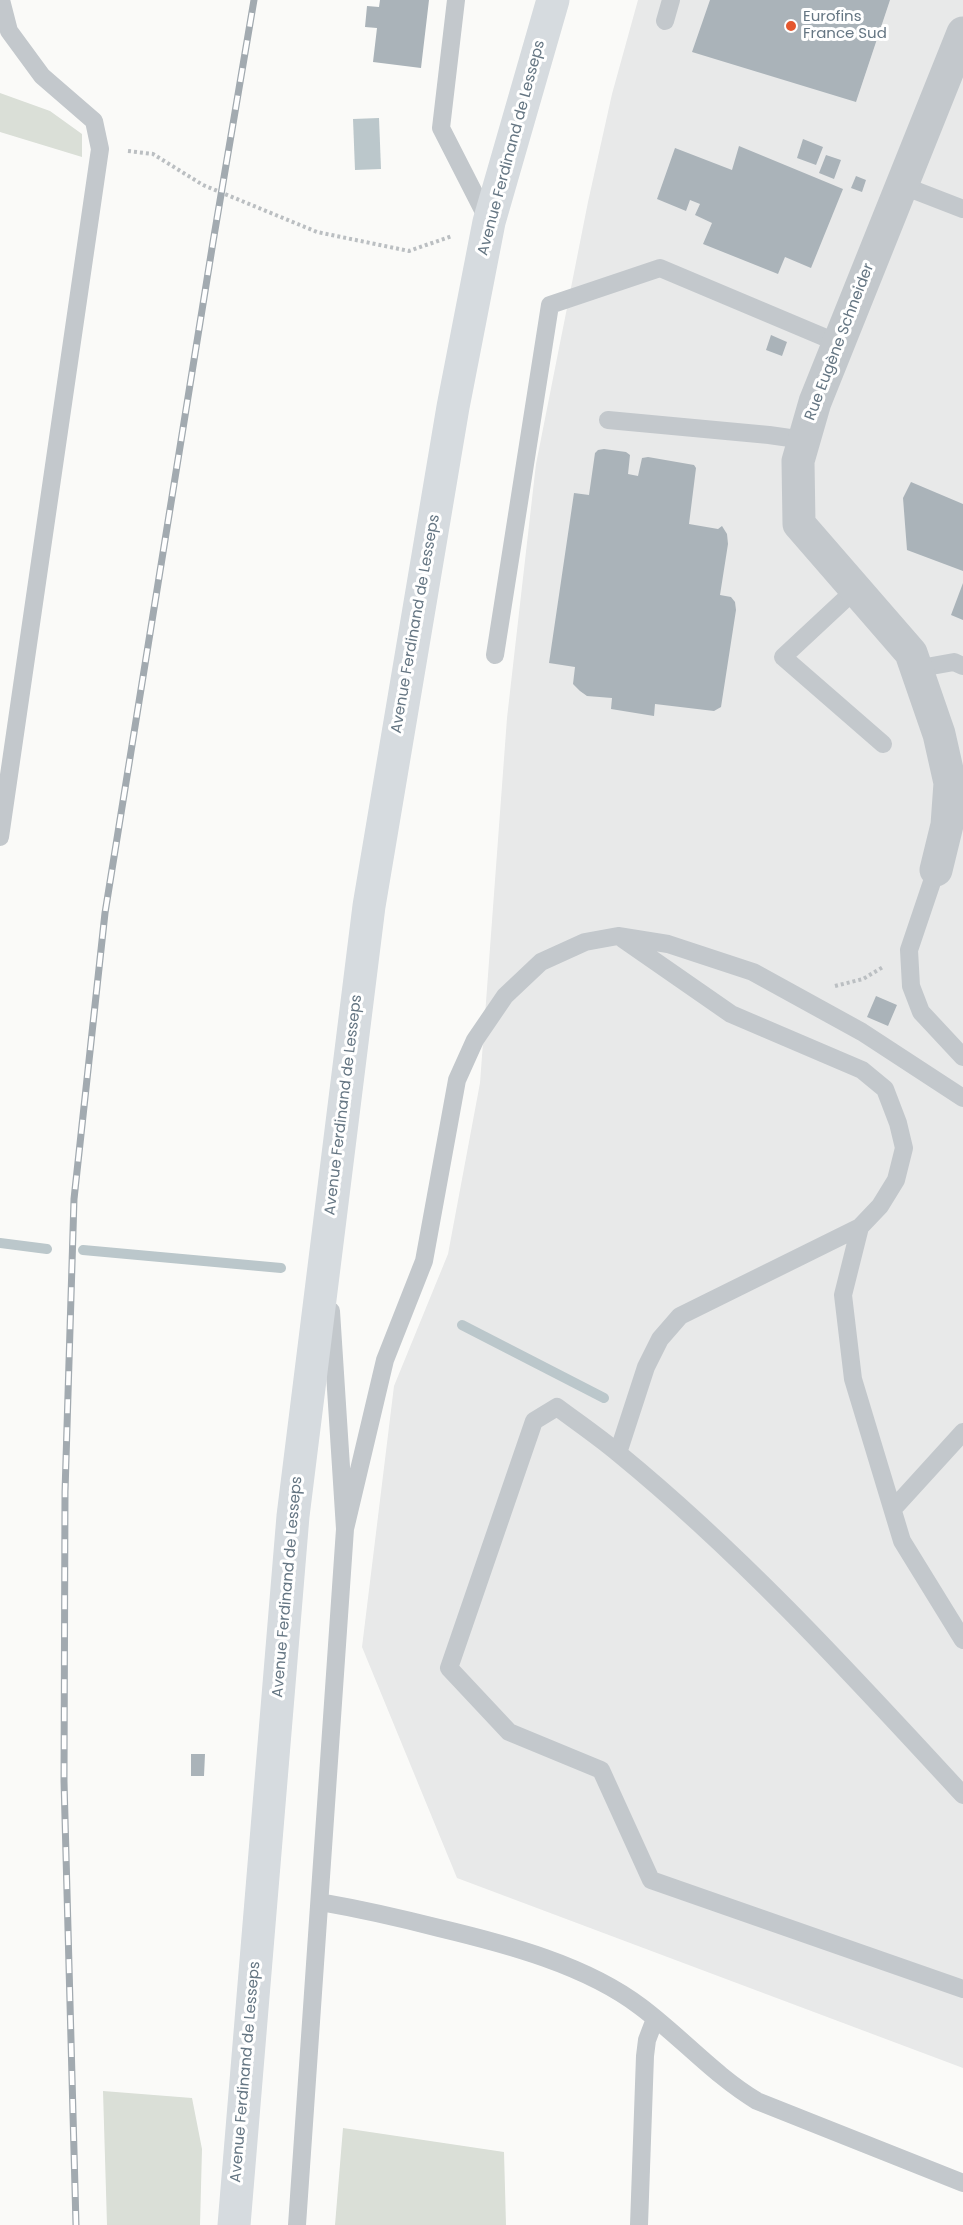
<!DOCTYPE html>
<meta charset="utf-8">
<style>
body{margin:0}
canvas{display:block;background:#fafaf8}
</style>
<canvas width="963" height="2225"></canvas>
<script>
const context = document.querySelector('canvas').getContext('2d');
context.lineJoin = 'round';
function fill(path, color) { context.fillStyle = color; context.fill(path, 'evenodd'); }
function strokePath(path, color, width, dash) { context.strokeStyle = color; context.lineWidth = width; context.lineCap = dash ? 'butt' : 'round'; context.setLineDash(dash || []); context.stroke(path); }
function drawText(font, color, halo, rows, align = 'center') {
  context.font = font + ' Poppins,sans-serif'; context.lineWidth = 6; context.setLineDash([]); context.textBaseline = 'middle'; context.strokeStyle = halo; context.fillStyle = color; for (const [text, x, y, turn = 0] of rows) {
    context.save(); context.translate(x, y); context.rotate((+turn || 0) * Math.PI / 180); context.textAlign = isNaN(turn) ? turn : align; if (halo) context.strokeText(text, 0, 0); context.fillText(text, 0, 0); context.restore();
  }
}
const built = new Path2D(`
 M638 0H963V2068L457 1878 362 1647 394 1386 448 1254 480 1083 507 718 536 464 588 202 612 94Z`);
const green = new Path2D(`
 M0 93 50 111 82 134V157L0 132Z
 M103 2091 192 2098 202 2149 200 2225H107Z
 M343 2128 504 2152 506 2225H335Z`);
const water = new Path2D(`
 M379 118 381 169 355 170 353 119Z`);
const stream = new Path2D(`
 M0 1243 47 1249
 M83 1250 281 1268
 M462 1325 604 1398`);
const building = new Path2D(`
 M380 0H429L421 68 373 62 377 28 365 27 367 6 379 7Z
 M710 0H890L856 102 692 52Z
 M803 139 823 147 816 165 797 158Z
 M739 146 843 189 811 268 785 257 778 274 703 244 712 223 695 215 700 204 690 200 686 211 657 199 675 148 732 170Z
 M826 155 841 160 834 179 819 173Z
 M856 176 866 180 862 192 851 188Z
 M771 335 787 342 782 356 766 350Z
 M604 449 626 452 630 455 628 474 638 476 642 458 648 457 694 465 696 468 689 524 718 529 722 526 727 534 728 544 720 595 731 597 735 602 736 610 721 707 714 711 655 704 654 716 611 709 612 698 587 696 580 691 573 684 575 667 549 663 574 493 589 495 595 453 598 450Z
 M911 482 963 504V571L907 550 903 498Z
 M963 583V620L951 615Z
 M876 996 897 1005 888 1026 867 1017Z
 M191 1754H205L204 1776H191Z`);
const path = new Path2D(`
 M128 151 153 154 203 185 317 232 409 251 452 236
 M835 986 863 979 883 967`);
const lane = new Path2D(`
 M456 0 441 128 489 222
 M665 21 671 0
 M901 185 963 209
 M608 420 769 435 804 440
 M856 589 783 657 883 744
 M495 655 550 305 660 268 838 343
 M915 669 954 662 963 666
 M0 837 100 149 94 121 42 76 9 31 1 0
 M936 870 909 950 911 986 921 1012 963 1057
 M860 1227 843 1295 853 1379 902 1541 963 1640
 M618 1453 646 1367 660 1339 680 1316 860 1227 880 1206 896 1180 904 1148 898 1123 885 1089 862 1070 731 1014 623 939
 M893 1509 963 1432
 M345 1529 385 1360 424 1261 457 1080 475 1040 505 996 541 962 585 942 618 936 668 944 753 972 862 1032 963 1098
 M963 1795C853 1676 744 1556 618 1453 599 1437 577 1422 557 1407L534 1421 449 1668 509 1732 601 1770 651 1880 963 1989
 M320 1902C360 1909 400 1918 439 1928 506 1944 586 1965 641 2007 681 2037 714 2075 757 2101L963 2183
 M297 2225 345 1529 331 1311
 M639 2225 645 2056 647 2040 655 2019`);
const street = new Path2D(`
 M936 870 947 825 950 783 939 734 911 653 799 524 798 461 815 402 963 33`);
const secondary = new Path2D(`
 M234 2225 293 1516 369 906 453 407 489 222 553 0`);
const rail = new Path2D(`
 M76 2225 64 1781 65 1492 74 1199 105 913 213 242 254 0`);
const markers = [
 [791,26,6,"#e4572e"]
];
const poiNames = [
 ["Eurofins",803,17],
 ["France Sud",803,34]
];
const streetNames = [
 ["Avenue Ferdinand de Lesseps",512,148,-75],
 ["Rue Eugène Schneider",840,342,-69],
 ["Avenue Ferdinand de Lesseps",416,624,-80],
 ["Avenue Ferdinand de Lesseps",344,1105,-83],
 ["Avenue Ferdinand de Lesseps",288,1587,-85],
 ["Avenue Ferdinand de Lesseps",246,2072,-85]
];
fill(built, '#e8e9e9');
fill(green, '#dadfd7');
fill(water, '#bbc7cb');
strokePath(stream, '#bbc7cb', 10);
fill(building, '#aab3b9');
strokePath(path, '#bbbfc2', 4, [3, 3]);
strokePath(lane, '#c3c8cc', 18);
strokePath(street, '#c3c8cc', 33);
strokePath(secondary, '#d6dbdf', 33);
strokePath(rail, '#a2aab0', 7);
strokePath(rail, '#fff', 4.5, [14]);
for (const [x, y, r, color] of markers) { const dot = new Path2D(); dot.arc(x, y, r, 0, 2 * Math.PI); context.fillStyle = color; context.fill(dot); strokePath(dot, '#fff', 2); }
drawText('15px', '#657683', '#fff', poiNames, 'left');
drawText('15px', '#657683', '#fff', streetNames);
</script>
